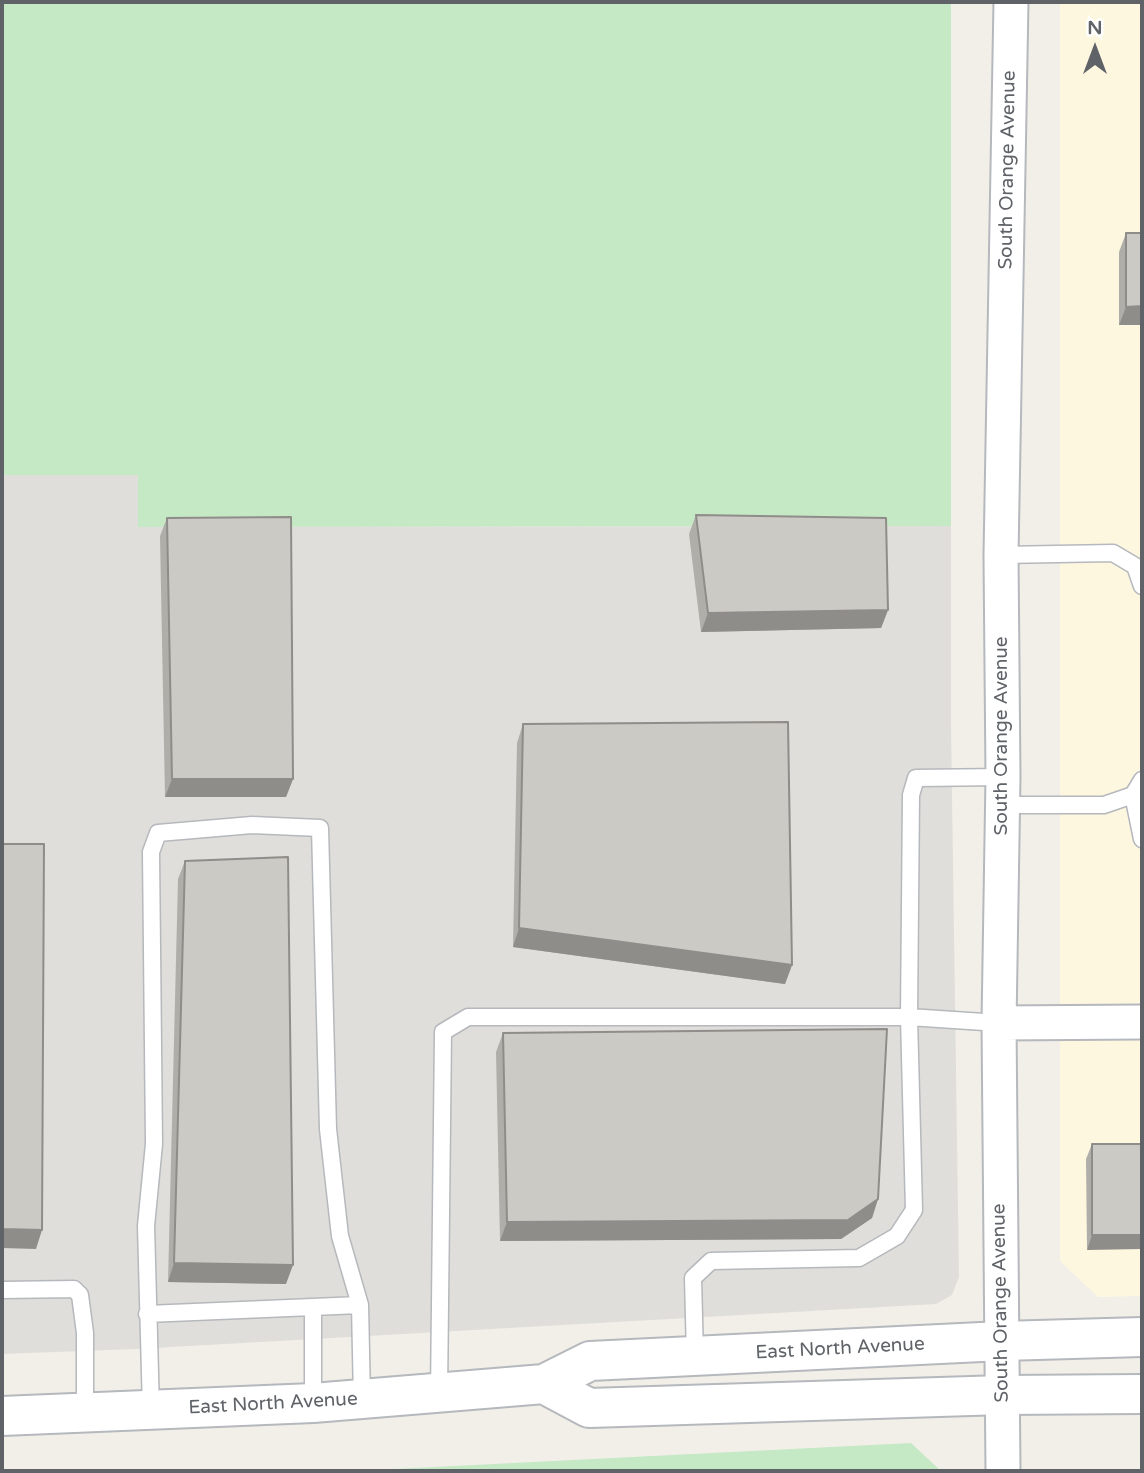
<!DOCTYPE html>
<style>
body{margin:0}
#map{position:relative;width:1144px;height:1473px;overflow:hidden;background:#f1efe8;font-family:"Varela Round",sans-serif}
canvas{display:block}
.frame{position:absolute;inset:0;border:4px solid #5f6368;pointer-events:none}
.north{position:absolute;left:1060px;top:14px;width:70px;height:70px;-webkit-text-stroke:5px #fff;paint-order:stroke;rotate:0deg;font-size:19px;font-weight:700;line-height:28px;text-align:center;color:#5f6368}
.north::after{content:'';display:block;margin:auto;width:24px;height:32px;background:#5f6368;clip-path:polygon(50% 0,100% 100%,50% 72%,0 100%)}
</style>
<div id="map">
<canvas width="1144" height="1473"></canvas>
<div class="frame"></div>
<div class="north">N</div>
</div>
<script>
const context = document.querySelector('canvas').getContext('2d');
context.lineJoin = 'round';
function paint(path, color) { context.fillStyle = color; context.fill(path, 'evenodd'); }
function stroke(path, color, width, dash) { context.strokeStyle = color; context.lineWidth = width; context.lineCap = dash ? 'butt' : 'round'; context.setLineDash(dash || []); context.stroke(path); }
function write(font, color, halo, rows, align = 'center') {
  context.font = font + ' "Varela Round",sans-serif'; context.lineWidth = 5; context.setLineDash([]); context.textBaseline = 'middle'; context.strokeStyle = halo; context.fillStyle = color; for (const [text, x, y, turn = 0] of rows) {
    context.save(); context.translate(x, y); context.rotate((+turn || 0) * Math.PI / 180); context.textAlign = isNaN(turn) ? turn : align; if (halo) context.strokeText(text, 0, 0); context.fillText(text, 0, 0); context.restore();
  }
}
const commercial = new Path2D(`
 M1060,2H1142V1296L1098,1297L1060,1261Z`);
const industrial = new Path2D(`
 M2,475H138L139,527L951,526V726L959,1277L952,1295L936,1304L136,1349L2,1354Z`);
const green = new Path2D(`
 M2,2H951V526L138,527V475H2Z
 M911,1443L941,1471H355Z`);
const service = new Path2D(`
 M1001,555L1113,553L1135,566L1142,586
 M1133,795L1142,839
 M1003,805H1104L1133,795L1142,780
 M2,1290L74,1289L80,1295L85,1333V1413
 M313,1307V1403
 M147,1314L360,1305
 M695,1356L693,1278L711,1261L859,1258L897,1236L914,1210L909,1017L911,795L916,778L1003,777
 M439,1394L443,1032L468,1017H909L999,1023
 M151,1410L146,1226L154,1144L151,852L158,833L252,825L320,828L328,1129L340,1236L360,1305L362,1400`);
const minor = new Path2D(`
 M999,1023L1142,1022
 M1003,1471L999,1023L1003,777L1001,555L1011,2`);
const tertiary = new Path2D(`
 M544,1384L589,1408L1003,1395L1142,1394
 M2,1416L313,1403L544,1384L590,1361L1002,1341L1142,1337`);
const wall = new Path2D(`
 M1126,233L1142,325H1119V252Z
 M696,515L888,610L881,628L701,632L689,534Z
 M167,518L293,779L286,797H165L160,536Z
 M523,724L792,965L785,984L513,947L517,743Z
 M185,861L286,1284L168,1282L178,879Z
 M503,1033L878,1199L872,1218L841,1239L500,1241L496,1052Z
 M1092,1144H1142L1087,1250L1086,1159Z`);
const shadedWall = new Path2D(`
 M1142,306V325H1119L1126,307Z
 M888,610L881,628L701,632L708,613Z
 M172,779H293L286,797H165Z
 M519,928L792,965L785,984L513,947Z
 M878,1199L872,1218L841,1239L500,1241L507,1222Z
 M2,1229L42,1230L36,1249L2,1248Z
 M1092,1235H1142V1249L1087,1250Z
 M174,1263L293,1265L286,1284L168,1282Z`);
const building = new Path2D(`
 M1126,233H1142V306L1126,307Z
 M696,515L886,518L888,610L708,613Z
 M291,517L293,779H172L167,518Z
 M788,722L792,965L519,928L523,724Z
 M2,844H44L42,1230L2,1229Z
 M288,857L293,1265L174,1263L185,861Z
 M887,1029L878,1199L848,1220L507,1222L503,1033Z
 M1092,1144H1142V1235H1092Z`);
const streetNames = [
 ["South Orange Avenue",1008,170,-89],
 ["South Orange Avenue",1002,736,-90],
 ["South Orange Avenue",1001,1303,-91],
 ["East North Avenue",840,1349,-3],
 ["East North Avenue",273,1404,-3]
];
paint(commercial, '#fef7e0');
paint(industrial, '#e0deda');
paint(green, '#c5e8c5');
stroke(service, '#b5b8bc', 19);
stroke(minor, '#b5b8bc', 37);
stroke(tertiary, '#b5b8bc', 42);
stroke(service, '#fff', 16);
stroke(minor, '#fff', 33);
stroke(tertiary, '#fff', 38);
paint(wall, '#afaea9');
paint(shadedWall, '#8f8d8a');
paint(building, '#cccac5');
stroke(building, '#8f8d8a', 2);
write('19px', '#5f6368', '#fff', streetNames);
</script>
